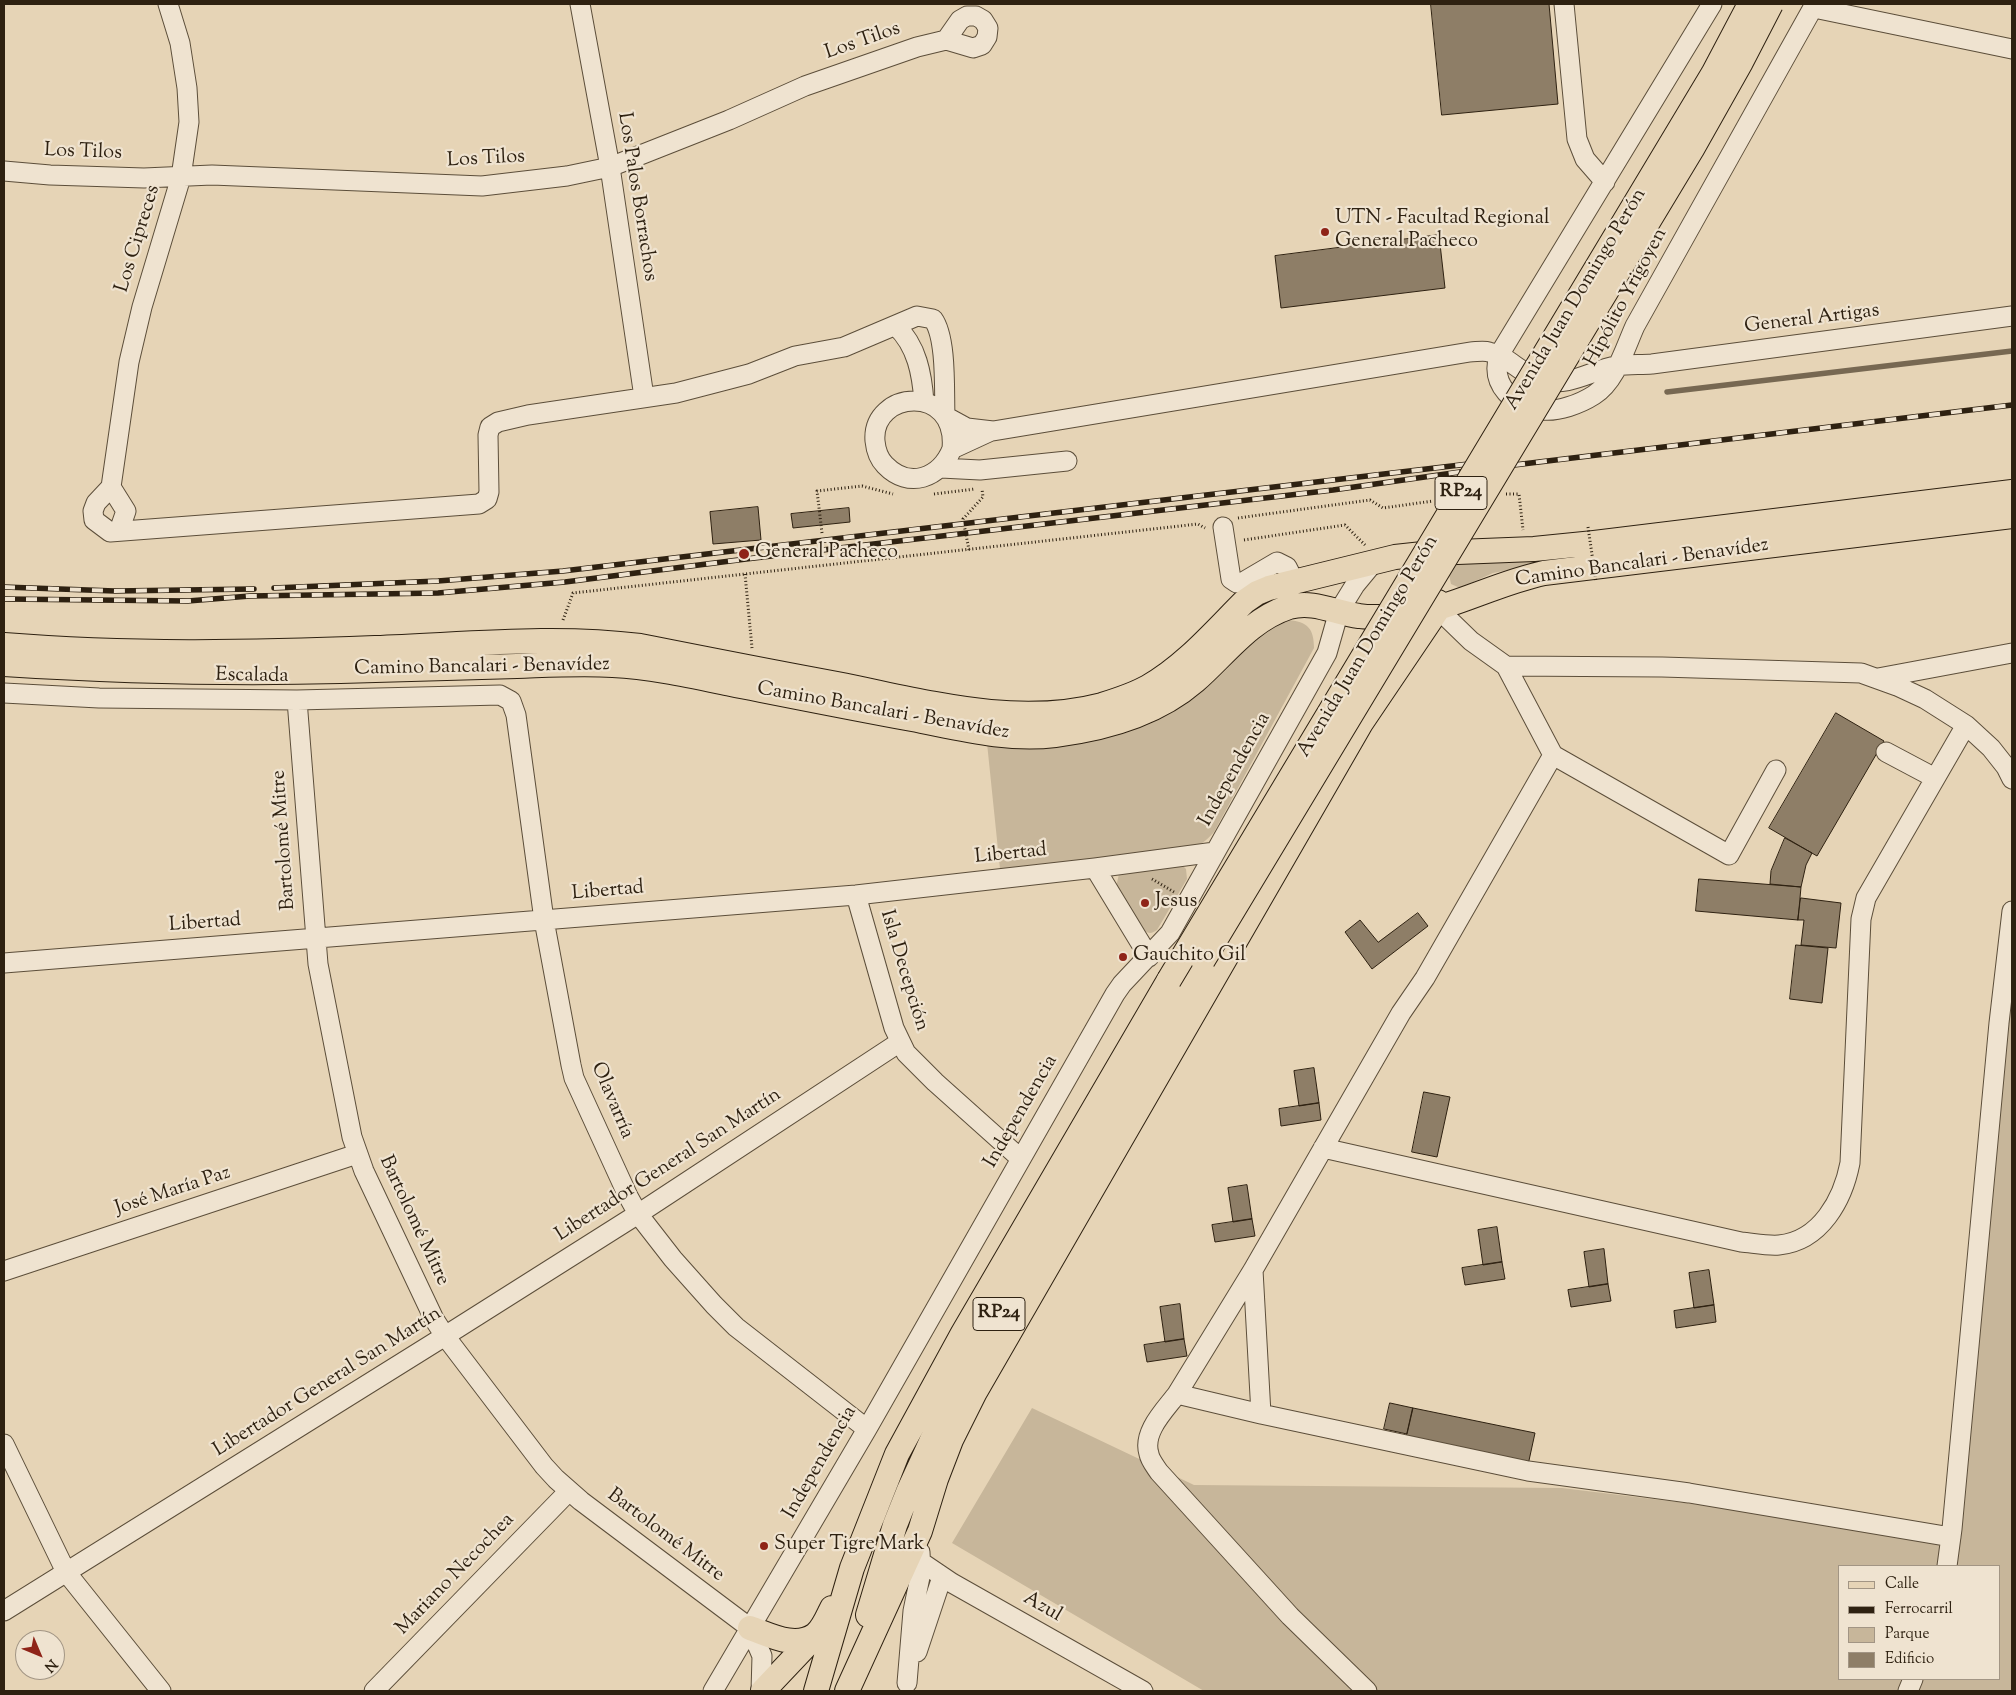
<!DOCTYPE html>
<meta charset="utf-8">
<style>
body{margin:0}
#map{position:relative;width:2016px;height:1695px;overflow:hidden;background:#e6d4b6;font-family:"Sorts Mill Goudy",serif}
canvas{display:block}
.frame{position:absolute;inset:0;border:5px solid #2e2111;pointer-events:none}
.legend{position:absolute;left:1838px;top:1565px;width:162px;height:115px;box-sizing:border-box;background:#efe3d0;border:1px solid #a29584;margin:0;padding:6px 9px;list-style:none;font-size:15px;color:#2e2111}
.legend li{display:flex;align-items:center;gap:10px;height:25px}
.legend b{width:25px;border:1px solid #a29584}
.north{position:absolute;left:15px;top:1630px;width:50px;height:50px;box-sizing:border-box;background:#efe3d0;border:1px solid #a29584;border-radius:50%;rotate:135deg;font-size:14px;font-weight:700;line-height:20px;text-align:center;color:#2e2111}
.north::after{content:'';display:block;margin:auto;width:18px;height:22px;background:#8f2418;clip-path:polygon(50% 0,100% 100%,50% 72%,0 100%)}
</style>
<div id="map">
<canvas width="2016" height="1695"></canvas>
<div class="frame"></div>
<ul class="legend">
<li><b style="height:6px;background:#e6d4b6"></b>Calle</li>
<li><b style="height:6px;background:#2e2111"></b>Ferrocarril</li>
<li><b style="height:14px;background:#c7b69a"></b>Parque</li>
<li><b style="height:14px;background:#8e7e67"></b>Edificio</li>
</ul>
<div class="north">N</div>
</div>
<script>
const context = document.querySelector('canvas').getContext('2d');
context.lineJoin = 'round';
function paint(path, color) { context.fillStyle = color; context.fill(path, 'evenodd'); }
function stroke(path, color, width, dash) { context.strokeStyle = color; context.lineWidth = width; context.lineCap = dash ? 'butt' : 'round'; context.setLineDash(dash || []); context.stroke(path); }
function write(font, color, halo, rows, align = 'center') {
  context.font = font + ' "Sorts Mill Goudy",serif'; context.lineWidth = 4.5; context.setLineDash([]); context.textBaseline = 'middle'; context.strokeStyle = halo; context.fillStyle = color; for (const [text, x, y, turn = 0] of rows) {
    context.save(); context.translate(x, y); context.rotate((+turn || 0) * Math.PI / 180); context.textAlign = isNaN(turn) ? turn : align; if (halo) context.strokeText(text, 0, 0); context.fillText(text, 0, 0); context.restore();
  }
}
const green = new Path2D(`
 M2012,500V505L1569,558L1493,573L1460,588L1451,584L1447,565Z
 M1289,620C1308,622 1314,629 1314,648L1214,832C1206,841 1200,846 1189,849L1000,869L987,743L1217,676L1249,646L1276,626Z
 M1182,865L1186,869L1187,879L1157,930C1155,931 1152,933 1150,933C1139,933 1122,896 1116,887L1119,874L1125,872Z
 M2012,911V1691H1204L952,1543L1032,1408L1194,1485L1562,1488L1891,1528L1952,1529ZM1840,1566H2000V1679H1840Z`);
const stream = new Path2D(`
 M1667,392L2012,351`);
const building = new Path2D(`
 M1431,4H1549L1558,104L1442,115Z
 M1439,235L1445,288L1281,308L1275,256Z
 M758,507L761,540L713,544L710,512Z
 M849,508L850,522L793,528L791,514Z
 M1836,713L1884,741L1817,856L1769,828Z
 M1785,838L1812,853L1806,865L1801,887L1770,884L1771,871Z
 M1699,879L1801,887L1798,920L1696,911Z
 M1801,898L1841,903L1836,948L1801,945L1804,920H1798Z
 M1418,913L1428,926L1372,969L1345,932L1360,920L1378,942Z
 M1796,945L1828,948L1822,1003L1790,999Z
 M1314,1068L1319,1103L1299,1106L1294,1071Z
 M1424,1092L1450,1097L1437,1157L1412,1152Z
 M1319,1103L1321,1120L1281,1126L1279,1109Z
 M1247,1185L1252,1219L1233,1222L1228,1188Z
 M1252,1219L1255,1236L1215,1242L1212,1225Z
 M1497,1227L1502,1262L1483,1265L1478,1230Z
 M1604,1249L1608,1284L1589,1287L1584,1252Z
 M1502,1262L1505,1279L1465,1285L1462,1268Z
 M1709,1270L1714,1305L1694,1308L1689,1273Z
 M1608,1284L1611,1301L1571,1307L1568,1290Z
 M1180,1304L1184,1339L1165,1342L1160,1307Z
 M1714,1305L1716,1322L1676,1328L1674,1311Z
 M1184,1339L1187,1356L1147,1362L1144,1345Z
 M1390,1403L1413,1408L1407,1434L1384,1429Z
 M1413,1408L1535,1433L1528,1465L1406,1439Z`);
const path = new Path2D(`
 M934,494L975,489
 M1506,494H1519L1523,530
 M1238,518L1370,500L1383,508L1433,501
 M822,533L817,491L862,486L893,494
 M1244,540L1345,525L1365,545
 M969,550L963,519L983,497L982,489
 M745,574L752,648
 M563,620L573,593L1198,524L1205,528
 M1152,879L1174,892`);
const minor = new Path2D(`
 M168,4L180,43L187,88L189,122L181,177L142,307L129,362L111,487L96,503L93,511L94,520L110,532L479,504L487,499L489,492L488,435L490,427L498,422L528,415L676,393L749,374L795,356L844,347L917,316L933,319C947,338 944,392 945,416L967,428L993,431L1470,352C1476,352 1483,350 1489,352C1509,356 1522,376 1543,380C1571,387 1591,370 1617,366C1628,364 1640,365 1652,364L2012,316
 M580,4L610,167L644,397
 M1564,4L1577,139L1585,159L1605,182
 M1712,4L1499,355C1490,385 1513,406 1542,410C1558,412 1580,404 1594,395C1616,381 1625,348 1635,326L1815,4
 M1814,8L2012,49
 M4,171L50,175L144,178L212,175L482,186L567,176L610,167L729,120L805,86L917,47L946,40L973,48L982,45L987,37L988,28L983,20L976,16H967L960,20L946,40
 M896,326C917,346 922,374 924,402
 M952,449C958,383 871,390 875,441C876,451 879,459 885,465C909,490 940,478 952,449L991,431
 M941,468L980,470L1067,461
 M111,487L126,511L119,531
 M1223,527L1231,579L1237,583L1243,582L1277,562L1287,567L1294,581
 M1438,609L1471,641L1506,666L1662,667L1861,673L1897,686L1925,699L1966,725L1991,748L2006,767L2012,779
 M1506,666L1553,755L1729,855L1776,770
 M1878,678L2012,653
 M4,693L99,698L297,700L500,695L511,701L516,715L544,920L571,1065L574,1078L628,1196L638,1214L673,1259L714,1305L736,1327L867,1429
 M297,700L318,964L352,1137L364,1171L434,1319L445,1336L544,1466L556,1479L581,1501L750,1628L762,1656L761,1691
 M1886,752L1935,778
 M1095,868L1149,957
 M856,895L894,1028L906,1053L935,1082L1021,1159
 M4,963L856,895L1095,868L1215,852
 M1323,1148L1741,1242C1753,1243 1767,1246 1779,1245C1821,1241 1843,1199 1850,1163L1861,919L1866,898L1966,725
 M1253,1270L1261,1414L1177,1394L1253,1270L1401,1013L1425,978L1553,755
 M4,1271L357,1154
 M1177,1394C1165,1410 1142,1432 1149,1454C1150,1460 1155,1466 1159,1472L1290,1616L1367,1691
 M1261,1414L1528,1471L1689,1493L1951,1537
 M4,1444L66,1572L161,1691
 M921,1562L952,1583L1143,1691
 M1947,1566L1952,1529L1999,1023L2012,911
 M4,1611L445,1336L638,1214L900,1042
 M917,1652L942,1577
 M907,1683L913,1611L921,1572L920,1552
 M374,1691L569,1491
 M713,1691L867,1429L1115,994L1122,984L1170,933L1327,653L1339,611L1355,585L1374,562
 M1908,1691L1913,1679`);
const major = new Path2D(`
 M4,645C127,655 251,653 375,648C463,645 553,635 640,646C706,659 771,672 837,684C924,701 1014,728 1102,705C1118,700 1134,695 1148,687C1185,666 1214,632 1244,602L1257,593L1269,588L1395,557L1432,553L1534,549L1594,543L2012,492
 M4,664C116,671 228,674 340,671C399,669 458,668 517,666C548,665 581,663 613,665C652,667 692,676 731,684C792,696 852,708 912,719C959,728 1007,741 1055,735C1104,729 1157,714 1195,681C1225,655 1249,620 1289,607C1314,600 1335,613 1359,616C1372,618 1386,617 1399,616C1451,610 1493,584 1544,573L2012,516
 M868,1615L895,1525L909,1490L932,1440L982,1345L1203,960
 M750,1628C770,1635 795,1649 815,1635C823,1629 828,1616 832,1608
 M763,1691L816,1635
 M816,1691L852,1568L897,1454L963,1333L1169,980
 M847,1691L920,1531L936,1479L951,1440L975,1392L1361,723L1438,609V602`);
const rail = new Path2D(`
 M4,587L115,591L254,589
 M274,588L438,581L563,571L1477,463
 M4,599L188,601L250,596L438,593L565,582L746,559L1333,490L1481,469L2012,405`);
const pathBridge = new Path2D(`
 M1588,527L1596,582`);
const majorBridge = new Path2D(`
 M1203,960L1692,149L1741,62L1771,4
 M1169,980L1713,74L1750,4`);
const markers = [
 [1325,232,5,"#8f2418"],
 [744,554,6,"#8f2418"],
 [1145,903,5,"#8f2418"],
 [1123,957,5,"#8f2418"],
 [764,1546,5,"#8f2418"]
];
const shields = [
 [1461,493,52],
 [999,1314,52]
];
const shieldNames = [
 ["RP24",1461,493],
 ["RP24",999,1314]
];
const streetNames = [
 ["Los Tilos",863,42,-19],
 ["Los Tilos",83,153,2],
 ["Los Tilos",486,160,-3],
 ["Los Palos Borrachos",636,197,81],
 ["Los Cipreces",139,239,-73],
 ["Hipólito Yrigoyen",1627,298,-62],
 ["Avenida Juan Domingo Perón",1577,300,-59],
 ["General Artigas",1812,320,-7],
 ["Camino Bancalari - Benavídez",1642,564,-8],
 ["Avenida Juan Domingo Perón",1369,647,-59],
 ["Camino Bancalari - Benavídez",482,668,-1],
 ["Escalada",252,677,1],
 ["Camino Bancalari - Benavídez",883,712,10],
 ["Independencia",1236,770,-61],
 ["Bartolomé Mitre",285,840,-94],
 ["Libertad",1011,855,-6],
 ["Libertad",608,892,-5],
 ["Libertad",205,924,-4],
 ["Isla Decepción",903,971,73],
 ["Olavarría",611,1101,67],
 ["Independencia",1022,1112,-60],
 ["Libertador General San Martín",669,1166,-33],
 ["José María Paz",173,1192,-18],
 ["Bartolomé Mitre",413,1221,65],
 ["Libertador General San Martín",328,1383,-32],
 ["Independencia",821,1463,-60],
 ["Bartolomé Mitre",665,1536,37],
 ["Mariano Necochea",456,1575,-46],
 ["Azul",1042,1608,30]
];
const poiNames = [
 ["UTN - Facultad Regional",1335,220],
 ["General Pacheco",1335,243],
 ["General Pacheco",755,554],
 ["Jesus",1155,903],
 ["Gauchito Gil",1133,957],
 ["Super Tigre Mark",774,1546]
];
paint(green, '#c7b69a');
stroke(stream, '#776852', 5.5);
paint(building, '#8e7e67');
stroke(building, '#2e2111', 1);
stroke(minor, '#5c4e3a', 21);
stroke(major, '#2e2111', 26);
stroke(path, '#2e2111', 3, [1, 2.5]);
stroke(minor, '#efe3d0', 19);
stroke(major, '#e6d4b6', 24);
stroke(rail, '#2e2111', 5.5);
stroke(rail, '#efe3d0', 4, [11]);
stroke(majorBridge, '#2e2111', 26, []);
stroke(pathBridge, '#2e2111', 3, [1, 2.5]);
stroke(majorBridge, '#e6d4b6', 24);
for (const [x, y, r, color] of markers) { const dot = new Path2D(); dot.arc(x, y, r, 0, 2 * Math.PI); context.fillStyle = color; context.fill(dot); stroke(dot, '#efe3d0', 2); }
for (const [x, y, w] of shields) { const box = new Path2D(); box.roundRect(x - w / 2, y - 16.5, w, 33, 4); context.fillStyle = '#efe3d0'; context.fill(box); stroke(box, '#2e2111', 1); }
write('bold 19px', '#2e2111', null, shieldNames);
write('20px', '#2e2111', '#efe3d0', streetNames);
write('20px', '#2e2111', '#efe3d0', poiNames, 'left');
</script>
